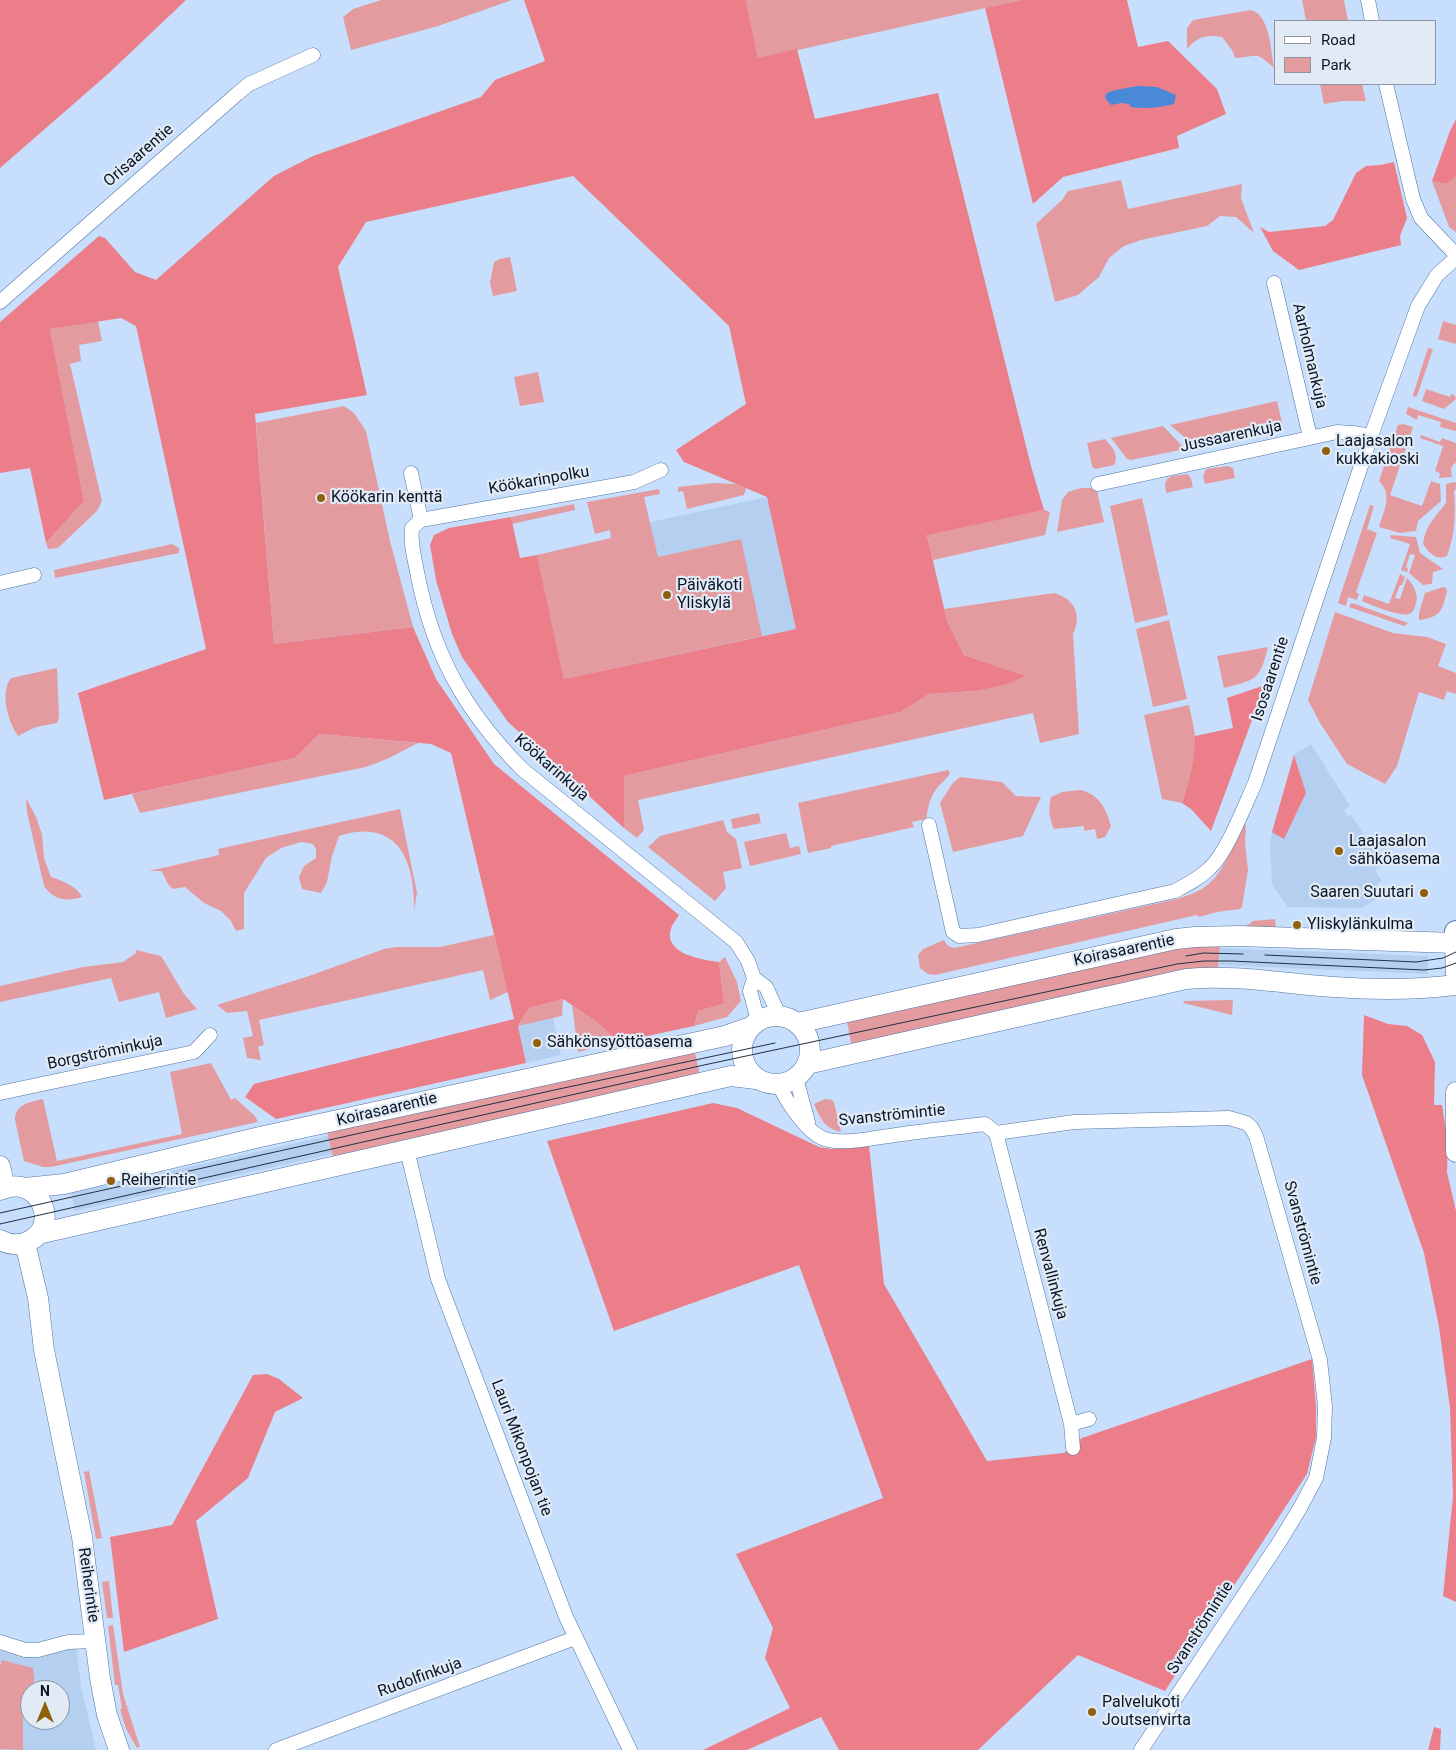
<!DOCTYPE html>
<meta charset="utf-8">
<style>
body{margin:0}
#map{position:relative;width:1456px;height:1750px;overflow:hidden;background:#c7dffd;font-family:Roboto,sans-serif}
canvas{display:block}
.legend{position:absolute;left:1274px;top:20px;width:162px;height:65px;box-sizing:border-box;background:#e2eaf5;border:1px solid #8b95a3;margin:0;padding:6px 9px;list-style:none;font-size:15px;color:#081628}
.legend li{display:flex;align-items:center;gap:10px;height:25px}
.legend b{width:25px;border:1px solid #8b95a3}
.north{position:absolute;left:20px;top:1680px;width:50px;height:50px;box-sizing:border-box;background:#e2eaf5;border:1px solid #8b95a3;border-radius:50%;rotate:0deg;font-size:14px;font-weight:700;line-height:20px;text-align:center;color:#081628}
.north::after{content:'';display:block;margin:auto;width:18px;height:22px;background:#90610c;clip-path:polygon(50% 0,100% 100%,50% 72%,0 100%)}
</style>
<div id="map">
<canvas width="1456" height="1750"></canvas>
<ul class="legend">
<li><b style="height:6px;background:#fff"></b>Road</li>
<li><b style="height:14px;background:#e49ba0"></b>Park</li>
</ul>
<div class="north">N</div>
</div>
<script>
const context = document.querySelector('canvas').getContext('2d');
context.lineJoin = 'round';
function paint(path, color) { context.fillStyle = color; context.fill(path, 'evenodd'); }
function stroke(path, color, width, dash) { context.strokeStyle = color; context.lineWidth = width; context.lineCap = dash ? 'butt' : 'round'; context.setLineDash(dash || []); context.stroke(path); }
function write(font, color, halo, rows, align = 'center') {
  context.font = font + ' Roboto,sans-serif'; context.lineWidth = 4.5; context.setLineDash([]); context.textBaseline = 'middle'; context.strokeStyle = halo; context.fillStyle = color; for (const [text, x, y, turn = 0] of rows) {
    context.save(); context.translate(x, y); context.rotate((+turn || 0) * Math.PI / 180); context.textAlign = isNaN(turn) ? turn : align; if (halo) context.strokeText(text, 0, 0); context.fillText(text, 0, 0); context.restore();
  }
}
const built = new Path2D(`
 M767,497L796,629L564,679L537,555L651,529L650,522Z
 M1311,744L1350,806L1344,810L1348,816L1351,815L1377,855L1374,858L1380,867L1375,870L1382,881L1377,884L1384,894L1362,908L1288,907L1272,885L1270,842L1272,832L1294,755Z
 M1220,948L1428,956V974L1219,965Z
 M553,1018L561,1055L526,1063L518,1026Z
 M328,1136L332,1154L75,1211L71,1193Z
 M76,1645L81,1686L96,1750H0V1647ZM30,1690H60V1720H30Z`);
const green = new Path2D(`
 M381,0H512L438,26L351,50L343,17L353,9Z
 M746,0H1021L758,59Z
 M1302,0H1344L1348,21H1306Z
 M1251,10C1270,15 1271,51 1274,68C1254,50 1259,57 1235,58L1232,50L1222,37C1206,34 1197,37 1187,49V28L1193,20Z
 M1320,84H1362L1366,101H1342L1324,104Z
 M1456,177V232L1449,227L1432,181L1446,184Z
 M1121,180L1128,209L1242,184L1241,198L1254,233L1236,217L1220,216L1207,226L1141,240L1124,246L1109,258L1099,277L1078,295L1055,302L1036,224L1063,199L1068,191Z
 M510,257L517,291L493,296L490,283L494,262L500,259Z
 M98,321L102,341L79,345L81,361L70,364L102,501L97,511L58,548L48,549L46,543L84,501L50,329Z
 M1443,321L1456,325V344L1438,339Z
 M1428,348L1433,349L1417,396L1414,397L1413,395Z
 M538,372L544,402L520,406L514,377Z
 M1426,389L1450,397L1451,394L1455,396L1456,399L1444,409L1422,401Z
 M1277,401L1283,427L1204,446H1195L1170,425Z
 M344,406L354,413L366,431L390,541L413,627L274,644L256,423Z
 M1408,407L1456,423V431L1440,427L1441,422L1418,415L1417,420L1406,414Z
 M1403,424L1413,427L1390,495L1422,506L1431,481L1440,484L1441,501L1418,521L1416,531L1400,533L1379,527C1384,510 1393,495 1379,481L1398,425Z
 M1163,426L1185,449L1131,460L1127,459L1111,438Z
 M1421,435L1440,442L1442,438L1456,443V462L1451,468L1452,477L1439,478L1440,473L1435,471L1443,446L1420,438Z
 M1105,439C1112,447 1120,455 1114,465L1095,469L1092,466L1087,443Z
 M1228,466L1233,468L1235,478L1205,484L1203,476L1206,469Z
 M1188,474L1191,479L1193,487L1166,493L1165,484L1167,479L1172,476Z
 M1454,482L1456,483V489L1454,491C1456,513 1455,535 1447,556C1436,561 1429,553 1423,544C1425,526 1436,516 1446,503V484Z
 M713,483L736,484L746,488L744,495L687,509L683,491L678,492V487Z
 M1081,488H1091L1097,491L1104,522L1057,532L1062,500L1068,492Z
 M659,489L660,494L644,497L658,557L741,539L762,636L564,679L537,555L611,538L610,530L595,534L587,502Z
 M1142,498L1168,615L1135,623L1110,506Z
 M574,504L575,510L512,524L511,517Z
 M1370,505L1374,506L1367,529L1377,533L1356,592L1359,594L1357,600L1348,597L1346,606L1338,603Z
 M1044,510L1050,512L1045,535L933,560L927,534Z
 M1391,535L1416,537L1420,553L1443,569L1433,572L1432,584L1423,585L1409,573L1415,555L1410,554L1406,567L1408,568L1407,572L1401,570L1410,544L1390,538Z
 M172,544L179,548V553L55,578L54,570Z
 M1400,574L1405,577L1402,585H1400L1395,598L1400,599L1407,578C1413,585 1419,594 1416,603C1415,607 1414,611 1411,613C1404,619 1371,605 1362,601L1364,595L1389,604Z
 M1443,587L1446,588L1447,591C1442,611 1441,617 1419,620V613L1425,593Z
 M1054,593C1075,599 1082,615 1073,634L1079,734L1040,743L1033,713L638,800L644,830L637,838L624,828V776L901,712L929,694L976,691L1024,676L964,655L947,621L944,609Z
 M1351,603L1355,604L1408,623L1404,626L1349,607Z
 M1335,612L1393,633L1427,637L1446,644L1438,666L1456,673V694L1447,691L1444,700L1419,692L1397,766L1385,784L1347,764L1320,723L1308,700Z
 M1169,620L1187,699L1153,707L1136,629Z
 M1268,647C1260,680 1256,680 1224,688L1217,656Z
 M57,668L59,717L57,723L36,727L18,736C7,720 0,692 11,678Z
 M1189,705C1191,716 1194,726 1195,737C1198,760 1189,782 1182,803L1162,799L1144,715Z
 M319,734L418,743L387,759L366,767L140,813L132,794L295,758Z
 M948,770L950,773C947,779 941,783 937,788C930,797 928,808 926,819L912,822L914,827L831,846V848L808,853L798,803Z
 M960,777L1002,782L1016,796L1041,797L1023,836L953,852L940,803L952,784Z
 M1080,790C1099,794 1106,808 1111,826L1105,837L1097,839L1095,829L1084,831V826L1054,829C1049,818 1048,809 1051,797L1062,792Z
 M26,798L36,817L42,834L44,858L51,877C61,880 78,887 82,897C67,902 53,900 44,886L27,812Z
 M400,809L417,893L414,910C415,860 397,817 339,836L332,856L327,882L321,893L302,889L299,877L304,866L316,858V849L313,844L301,842L281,848L266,858L244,893V929L236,931L231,921L221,911L204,903L185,887L173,889C166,884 166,877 161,871H149L219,855L218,849Z
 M759,813L761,823L733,829L731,819Z
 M723,820L727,832L736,839L742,868L723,872L726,888L715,901L648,847L660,836Z
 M1241,824L1246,825L1245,843L1248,870L1242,907L1240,909L1217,912L1199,917L1197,915L935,975L928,974L920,968L918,955L923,949L944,940L948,946L954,948L1177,899C1185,896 1193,894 1200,890C1223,878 1232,846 1241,824Z
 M786,833L790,848L799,846L801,854L750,866L744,842Z
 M1275,919L1276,928L1247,932L1246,925L1250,924L1252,921Z
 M494,935L508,992L490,1000L483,970L259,1020L264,1045L258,1047L261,1060L247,1058L243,1038L253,1036L247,1011L227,1013L217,1005L309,976L384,949L396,947H440Z
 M1220,942L1218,972L852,1048L846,1016L1098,960Z
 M136,950L161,956L184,994L197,1009L166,1018L159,992L119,1002L111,978L0,1002V986L83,967L123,962L136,953Z
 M725,957L737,982L741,1001L727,1017L694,1026L698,1011L724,1004L719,962Z
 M563,999L562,1016L518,1026L529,1008Z
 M1233,1000L1232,1015L1183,1003L1184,1001Z
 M572,1005L594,1020L619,1042L578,1052Z
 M694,1048L701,1080L333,1157L327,1132Z
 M211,1063L231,1100L235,1098L255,1116L258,1122L51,1167H43L24,1161L15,1120C15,1104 30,1102 43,1099L57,1161L182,1134L170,1072Z
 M825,1099L832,1100L834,1102L841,1132C825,1129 820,1118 814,1104Z
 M89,1471L102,1538L96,1539L84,1472Z
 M109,1581L113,1618H107L102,1582Z
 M113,1625L123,1694L140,1747L137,1748L126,1729L120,1709H122L118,1685H115L108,1626Z
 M2,1660L33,1668L35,1688V1690H30V1700L23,1714V1750L0,1749V1666Z`);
const forest = new Path2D(`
 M0,0H186L108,74L0,168Z
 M524,0H746L758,58L797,49L815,119L938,93L1031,466L1044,510L927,535L947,621L964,655L1025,676L1007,684L976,691L929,694L901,712L624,776V828L508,722L462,657L452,634L436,580L430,545L434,535L449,528L511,517L520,558L537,555L564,679L796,629L767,497L684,462L676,450L746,404L729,326L573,176L366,222L338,267L367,395L255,414L274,644L413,627L436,679L494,764L679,915C677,919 672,924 671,929C663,954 703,960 719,962L724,1004L698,1011L694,1026L619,1042L594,1020L563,999L529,1008L518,1026L526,1063L276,1119L245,1097L254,1084L514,1019L451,753L431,744L319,734L295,758L104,800L78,693L206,649L136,326L121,318L50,329L84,501L46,543L30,468L0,473V322L99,236L105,238L135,272L156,280L274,176L313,156L481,97L495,80L545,61Z
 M1021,0H1127L1138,47L1168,41L1217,89L1226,114L1177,136L1179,148L1063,177L1033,204L985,8Z
 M1456,119V177L1446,184L1432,181L1450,131Z
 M1394,162L1407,218L1400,236L1401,245L1299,270L1273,251L1260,227L1269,232L1325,226L1333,220L1356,173L1366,166L1380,165Z
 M1265,685L1211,831L1191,809L1182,803C1189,781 1196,760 1195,736L1233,728L1227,698Z
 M1294,755L1306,793L1284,839L1272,832Z
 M1364,1015L1388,1024L1407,1026L1422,1035L1435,1062L1434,1105H1442L1448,1144L1447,1172L1456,1211V1602L1443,1596L1453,1496L1450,1408L1439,1327L1424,1253L1362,1075Z
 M713,1103L737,1108L819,1147L831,1149L869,1146L884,1284L987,1461L1064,1453L1082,1438L1312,1359L1316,1406V1437L1307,1474L1165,1691L1078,1655L978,1750H839L821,1717L747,1750H703L790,1708L765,1658L773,1628L736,1554L883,1498L799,1265L614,1331L547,1141Z
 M267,1374L279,1379L303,1398L275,1412L248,1478L196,1521L218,1619L124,1652L110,1537L172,1525L253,1375Z
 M1434,1727L1441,1729L1440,1750H1428Z`);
const water = new Path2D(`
 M1139,86L1157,87L1176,95L1174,104C1159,108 1146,109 1131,107L1129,104L1121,103L1111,105L1105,98L1106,94C1110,90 1132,87 1139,86Z`);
const street = new Path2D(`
 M1368,0L1372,21
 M1386,84L1413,199L1421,218L1456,255
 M1274,283L1310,437
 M0,302L237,94L249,84L313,55
 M411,473L421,520L412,528C410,544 415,560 418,577C434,656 465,711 522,769L736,942L748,961L754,978L750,991L758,1020
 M1098,484L1337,432L1353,433L1371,436
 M421,520L634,482L661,470
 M0,583L34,575
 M929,825L953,932L959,936L978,935L1175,891C1188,884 1200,878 1210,868C1227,852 1245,805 1255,783L1371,436L1418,306L1437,275L1456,258
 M754,978L766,987L779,1015
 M796,1078L808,1122
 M779,1084C785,1100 808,1134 825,1139C844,1145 870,1138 889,1136C921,1131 953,1128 985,1124L996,1133
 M0,1093L194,1052L210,1035
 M996,1133L1074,1122L1229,1118L1246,1123L1251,1127L1256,1136L1320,1360L1325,1406L1324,1438L1316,1478L1300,1508L1280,1541L1141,1750
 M996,1133L1071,1424L1073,1448
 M407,1150L438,1279L566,1617L630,1750
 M1071,1424L1089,1419
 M0,1642L25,1650H38L68,1642L96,1641
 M276,1750L575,1638`);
const secondary = new Path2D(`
 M1455,943L1456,974
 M742 1050a34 34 0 1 1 68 0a34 34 0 1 1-68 0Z
 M798,1023L1176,939L1195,937L1238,936L1456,943
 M807,1064L1186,979C1236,974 1285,984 1334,987C1375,990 1416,990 1456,985
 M1456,1092V1152
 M0,1166L5,1188
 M25,1188L64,1184L260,1137L725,1036L748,1028
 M0,1190C39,1172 63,1227 27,1242C17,1246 9,1245 0,1240
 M38,1234L722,1078L731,1076L756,1079
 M25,1243L38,1298L44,1350L82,1537L100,1678L107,1715L119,1750`);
const primary = new Path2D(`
 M1455,943L1456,932`);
const tram = new Path2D(`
 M1265,955L1416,962L1443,958L1456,952
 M1186,956L1203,953L1243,954
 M0,1213L559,1089L775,1043
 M0,1224L704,1065L1177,964L1204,961H1231L1424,970L1442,968L1456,963`);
const markers = [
 [1326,451,5,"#90610c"],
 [321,498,5,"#90610c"],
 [667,595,5,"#90610c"],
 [1339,851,5,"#90610c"],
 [1424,893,5,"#90610c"],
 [1297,925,5,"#90610c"],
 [537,1043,5,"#90610c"],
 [111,1181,5,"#90610c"],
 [1092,1712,5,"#90610c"]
];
const streetNames = [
 ["Orisaarentie",139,156,-41],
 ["Aarholmankuja",1309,356,77],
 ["Jussaarenkuja",1231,437,-12],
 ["Köökarinpolku",539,481,-10],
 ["Isosaarentie",1271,679,-72],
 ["Köökarinkuja",551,768,41],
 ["Koirasaarentie",1124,951,-12],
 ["Borgströminkuja",105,1053,-12],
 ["Koirasaarentie",387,1110,-13],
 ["Svanströmintie",892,1116,-6],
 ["Svanströmintie",1302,1233,75],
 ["Renvallinkuja",1050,1274,75],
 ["Lauri Mikonpojan tie",521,1448,69],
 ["Reiherintie",88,1585,82],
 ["Svanströmintie",1201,1628,-57],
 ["Rudolfinkuja",420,1678,-20]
];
const poiNames = [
 ["Laajasalon",1336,442],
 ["kukkakioski",1336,460],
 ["Köökarin kenttä",331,498],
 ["Päiväkoti",677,586],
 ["Yliskylä",677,604],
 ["Laajasalon",1349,842],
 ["sähköasema",1349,860],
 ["Saaren Suutari",1414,893,"right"],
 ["Yliskylänkulma",1307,925],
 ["Sähkönsyöttöasema",547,1043],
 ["Reiherintie",121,1181],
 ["Palvelukoti",1102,1703],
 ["Joutsenvirta",1102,1721]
];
paint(built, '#b5cff1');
paint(green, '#e49ba0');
paint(forest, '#ec7e89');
paint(water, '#4989d7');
stroke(street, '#5074a1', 15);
stroke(secondary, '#5074a1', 21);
stroke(primary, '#5074a1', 24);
stroke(street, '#fff', 14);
stroke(secondary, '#fff', 20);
stroke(primary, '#fff', 22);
stroke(tram, '#203043', 1);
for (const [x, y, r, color] of markers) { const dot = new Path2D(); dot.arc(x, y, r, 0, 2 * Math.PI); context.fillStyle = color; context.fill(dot); stroke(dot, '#e2eaf5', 2); }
write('16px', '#081628', '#e2eaf5', streetNames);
write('16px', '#081628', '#e2eaf5', poiNames, 'left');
</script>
